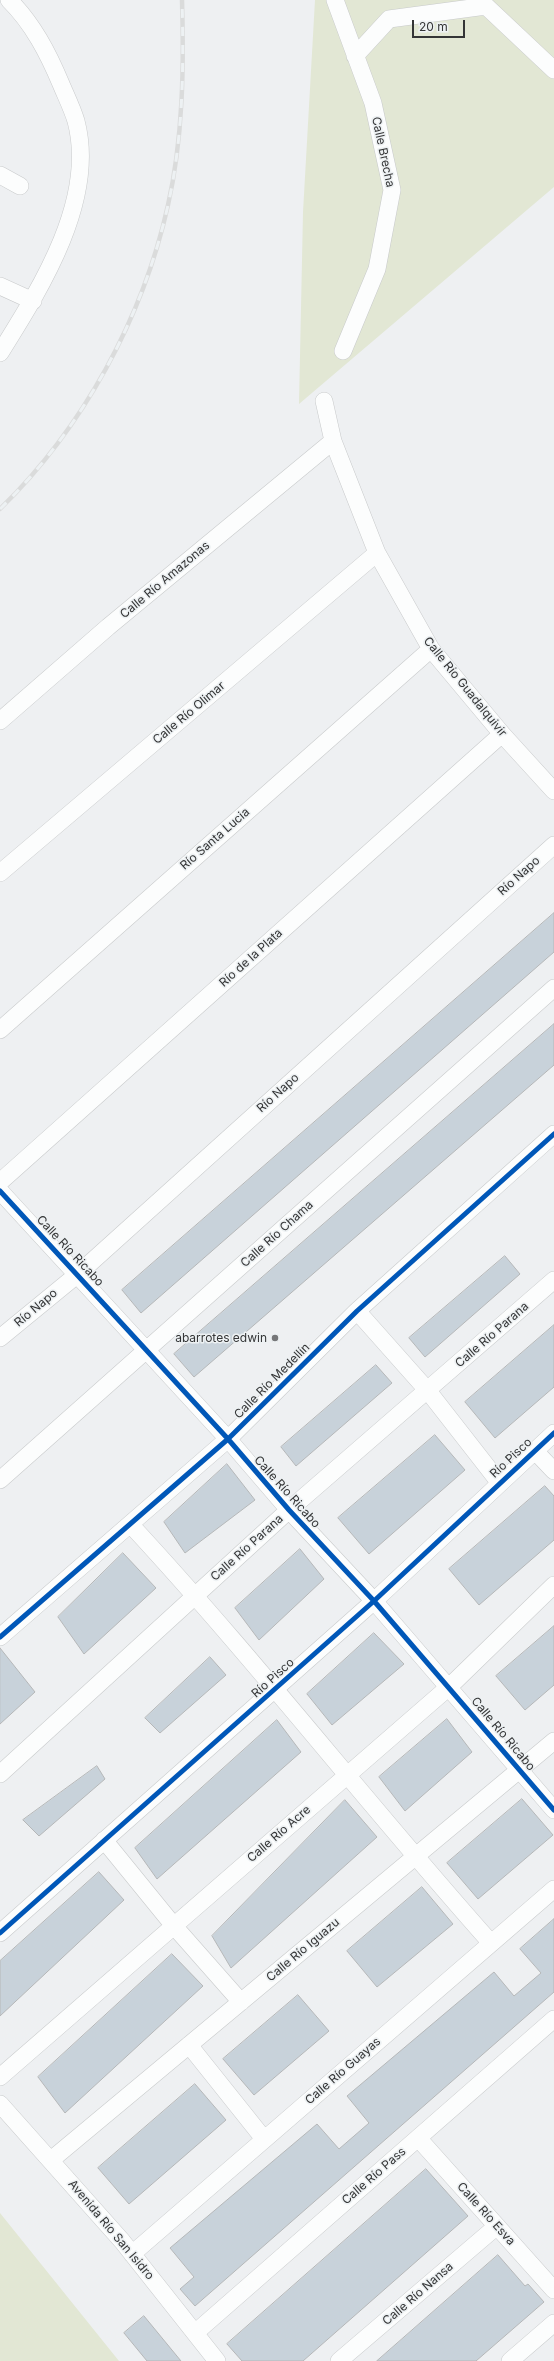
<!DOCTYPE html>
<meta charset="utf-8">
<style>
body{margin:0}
#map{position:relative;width:554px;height:2361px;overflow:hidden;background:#eef0f2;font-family:Inter,sans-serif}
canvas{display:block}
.scale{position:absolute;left:412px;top:20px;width:53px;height:18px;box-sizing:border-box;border:2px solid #343536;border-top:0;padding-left:5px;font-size:12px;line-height:14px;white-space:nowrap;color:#343536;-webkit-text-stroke:3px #edf1f3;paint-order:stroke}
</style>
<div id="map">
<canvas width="554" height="2361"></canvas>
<div class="scale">20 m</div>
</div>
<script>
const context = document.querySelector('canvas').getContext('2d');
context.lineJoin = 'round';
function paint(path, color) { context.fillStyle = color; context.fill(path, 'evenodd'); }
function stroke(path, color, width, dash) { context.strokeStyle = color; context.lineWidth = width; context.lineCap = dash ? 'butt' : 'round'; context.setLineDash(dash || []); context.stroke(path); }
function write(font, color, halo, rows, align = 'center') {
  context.font = font + ' Inter,sans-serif'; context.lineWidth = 3; context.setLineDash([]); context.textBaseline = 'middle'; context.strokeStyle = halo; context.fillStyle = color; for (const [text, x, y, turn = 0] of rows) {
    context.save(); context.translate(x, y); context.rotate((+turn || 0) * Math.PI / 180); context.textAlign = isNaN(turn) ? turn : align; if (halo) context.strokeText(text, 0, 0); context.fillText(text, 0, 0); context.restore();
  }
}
const green = new Path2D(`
 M315,0H554V187L299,404L303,212Z
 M0,2213L119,2361H0Z`);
const building = new Path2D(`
 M554,913V952L141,1313L122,1290Z
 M554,1024V1065L194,1377L174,1354Z
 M505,1256L520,1274L425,1357L409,1338Z
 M554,1325V1387L495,1438L465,1402Z
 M376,1365L392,1383L296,1466L281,1447Z
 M435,1435L465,1470L369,1554L338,1518Z
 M227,1464L255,1500L185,1553L164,1522Z
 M545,1486L554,1496V1540L479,1605L449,1569Z
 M300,1549L324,1579L259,1640L235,1608Z
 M123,1553L156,1588L84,1654L58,1617Z
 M554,1626V1685L525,1710L496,1676Z
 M374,1633L404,1664L332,1725L307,1694Z
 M0,1648L35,1692L0,1724Z
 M210,1657L226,1675L160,1733L145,1718Z
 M447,1719L472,1752L405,1811L379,1777Z
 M277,1720L301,1752L157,1879L135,1848Z
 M97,1766L105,1779L39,1836L23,1820Z
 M522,1799L553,1835L478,1899L447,1863Z
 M345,1800L377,1837L231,1968L212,1936Z
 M99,1872L124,1900L0,2016V1961Z
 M422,1887L453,1924L377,1987L347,1951Z
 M554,1919V1992L195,2306L180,2289L194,2277L170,2248L317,2124L339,2149L369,2123L347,2096L494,1972L514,1996L541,1973L520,1949Z
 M172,1954L203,1986L65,2113L38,2077Z
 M298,1995L329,2031L254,2095L223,2059Z
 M195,2084L226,2120L129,2204L98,2168Z
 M426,2169L468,2216L303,2361H242L227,2344Z
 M498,2255L525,2286L528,2284L544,2302L476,2361H377Z
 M144,2316L181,2361H147L124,2333Z`);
const street = new Path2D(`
 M335,0L373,103L392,190L377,269L343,351
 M355,56L389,19L486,6L554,70
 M0,175L20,186
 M0,286L33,301
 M0,353C40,289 97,200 76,121C72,108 66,96 61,84C48,53 33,24 9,0
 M324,401L333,441L377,553L431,649L502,734L554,791
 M0,721L108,627L333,441
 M0,873L377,553
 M0,1030L431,649
 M0,1182L502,734
 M0,1191L228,1439L289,1510L374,1601L554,1810
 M357,1311L428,1391L499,1482
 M0,1338L78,1274L554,845
 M534,1450L554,1471
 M0,1480L554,988
 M130,1524C256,1660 368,1805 491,1943
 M0,1637L228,1439L357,1311L554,1134
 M0,1774L289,1510L554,1280
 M104,1840L174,1926L241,2002
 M0,1933L374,1601L554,1433
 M189,2045L264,2139
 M0,2077L450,1686L554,1585
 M0,2104L122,2241L217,2361
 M418,2138L554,2290
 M51,2160L554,1741
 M132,2254L554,1889
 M195,2333L554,2019
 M339,2361L497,2226
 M510,2361L554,2323`);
const rail = new Path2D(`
 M0,509C83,428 143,318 168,205C183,139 184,67 182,0`);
const cycleway = new Path2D(`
 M0,1191L228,1439L289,1510L374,1601L554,1810
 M0,1637L228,1439L357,1311L554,1134
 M0,1933L374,1601L554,1433`);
const markers = [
 [275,1338,4,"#757678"]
];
const streetNames = [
 ["Calle Brecha",383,152,78],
 ["Calle Río Amazonas",165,580,-40],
 ["Calle Río Guadalquivir",465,687,51],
 ["Calle Río Olimar",189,713,-40],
 ["Río Santa Lucia",215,839,-41],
 ["Río Napo",519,876,-42],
 ["Río de la Plata",251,958,-42],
 ["Río Napo",278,1093,-42],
 ["Calle Río Chama",277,1234,-42],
 ["Calle Río Ricabo",70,1251,47],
 ["Río Napo",36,1308,-40],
 ["Calle Río Parana",492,1335,-41],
 ["Calle Río Medellín",272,1381,-45],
 ["Río Pisco",511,1458,-43],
 ["Calle Río Ricabo",287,1492,48],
 ["Calle Río Parana",247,1548,-42],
 ["Río Pisco",273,1678,-42],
 ["Calle Río Ricabo",503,1734,50],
 ["Calle Río Acre",279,1834,-41],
 ["Calle Río Iguazu",303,1950,-40],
 ["Calle Río Guayas",343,2071,-41],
 ["Calle Río Pass",374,2176,-41],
 ["Calle Río Esva",486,2214,48],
 ["Avenida Río San Isidro",111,2230,50],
 ["Calle Río Nansa",418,2294,-41]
];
const poiNames = [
 ["abarrotes edwin",267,1338]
];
paint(green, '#e2e7d4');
paint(building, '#c8d2da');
stroke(building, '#b5b7b8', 1);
stroke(street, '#c8cacb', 18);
stroke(street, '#fcfdfd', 17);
stroke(rail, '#dadbdb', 4.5);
stroke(rail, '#edf1f3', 3, [9]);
stroke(cycleway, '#0057b8', 5);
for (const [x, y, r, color] of markers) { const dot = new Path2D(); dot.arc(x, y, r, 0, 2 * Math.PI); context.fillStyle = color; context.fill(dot); stroke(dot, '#edf1f3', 1.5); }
write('12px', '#343536', '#edf1f3', streetNames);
write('12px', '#343536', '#edf1f3', poiNames, 'right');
</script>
